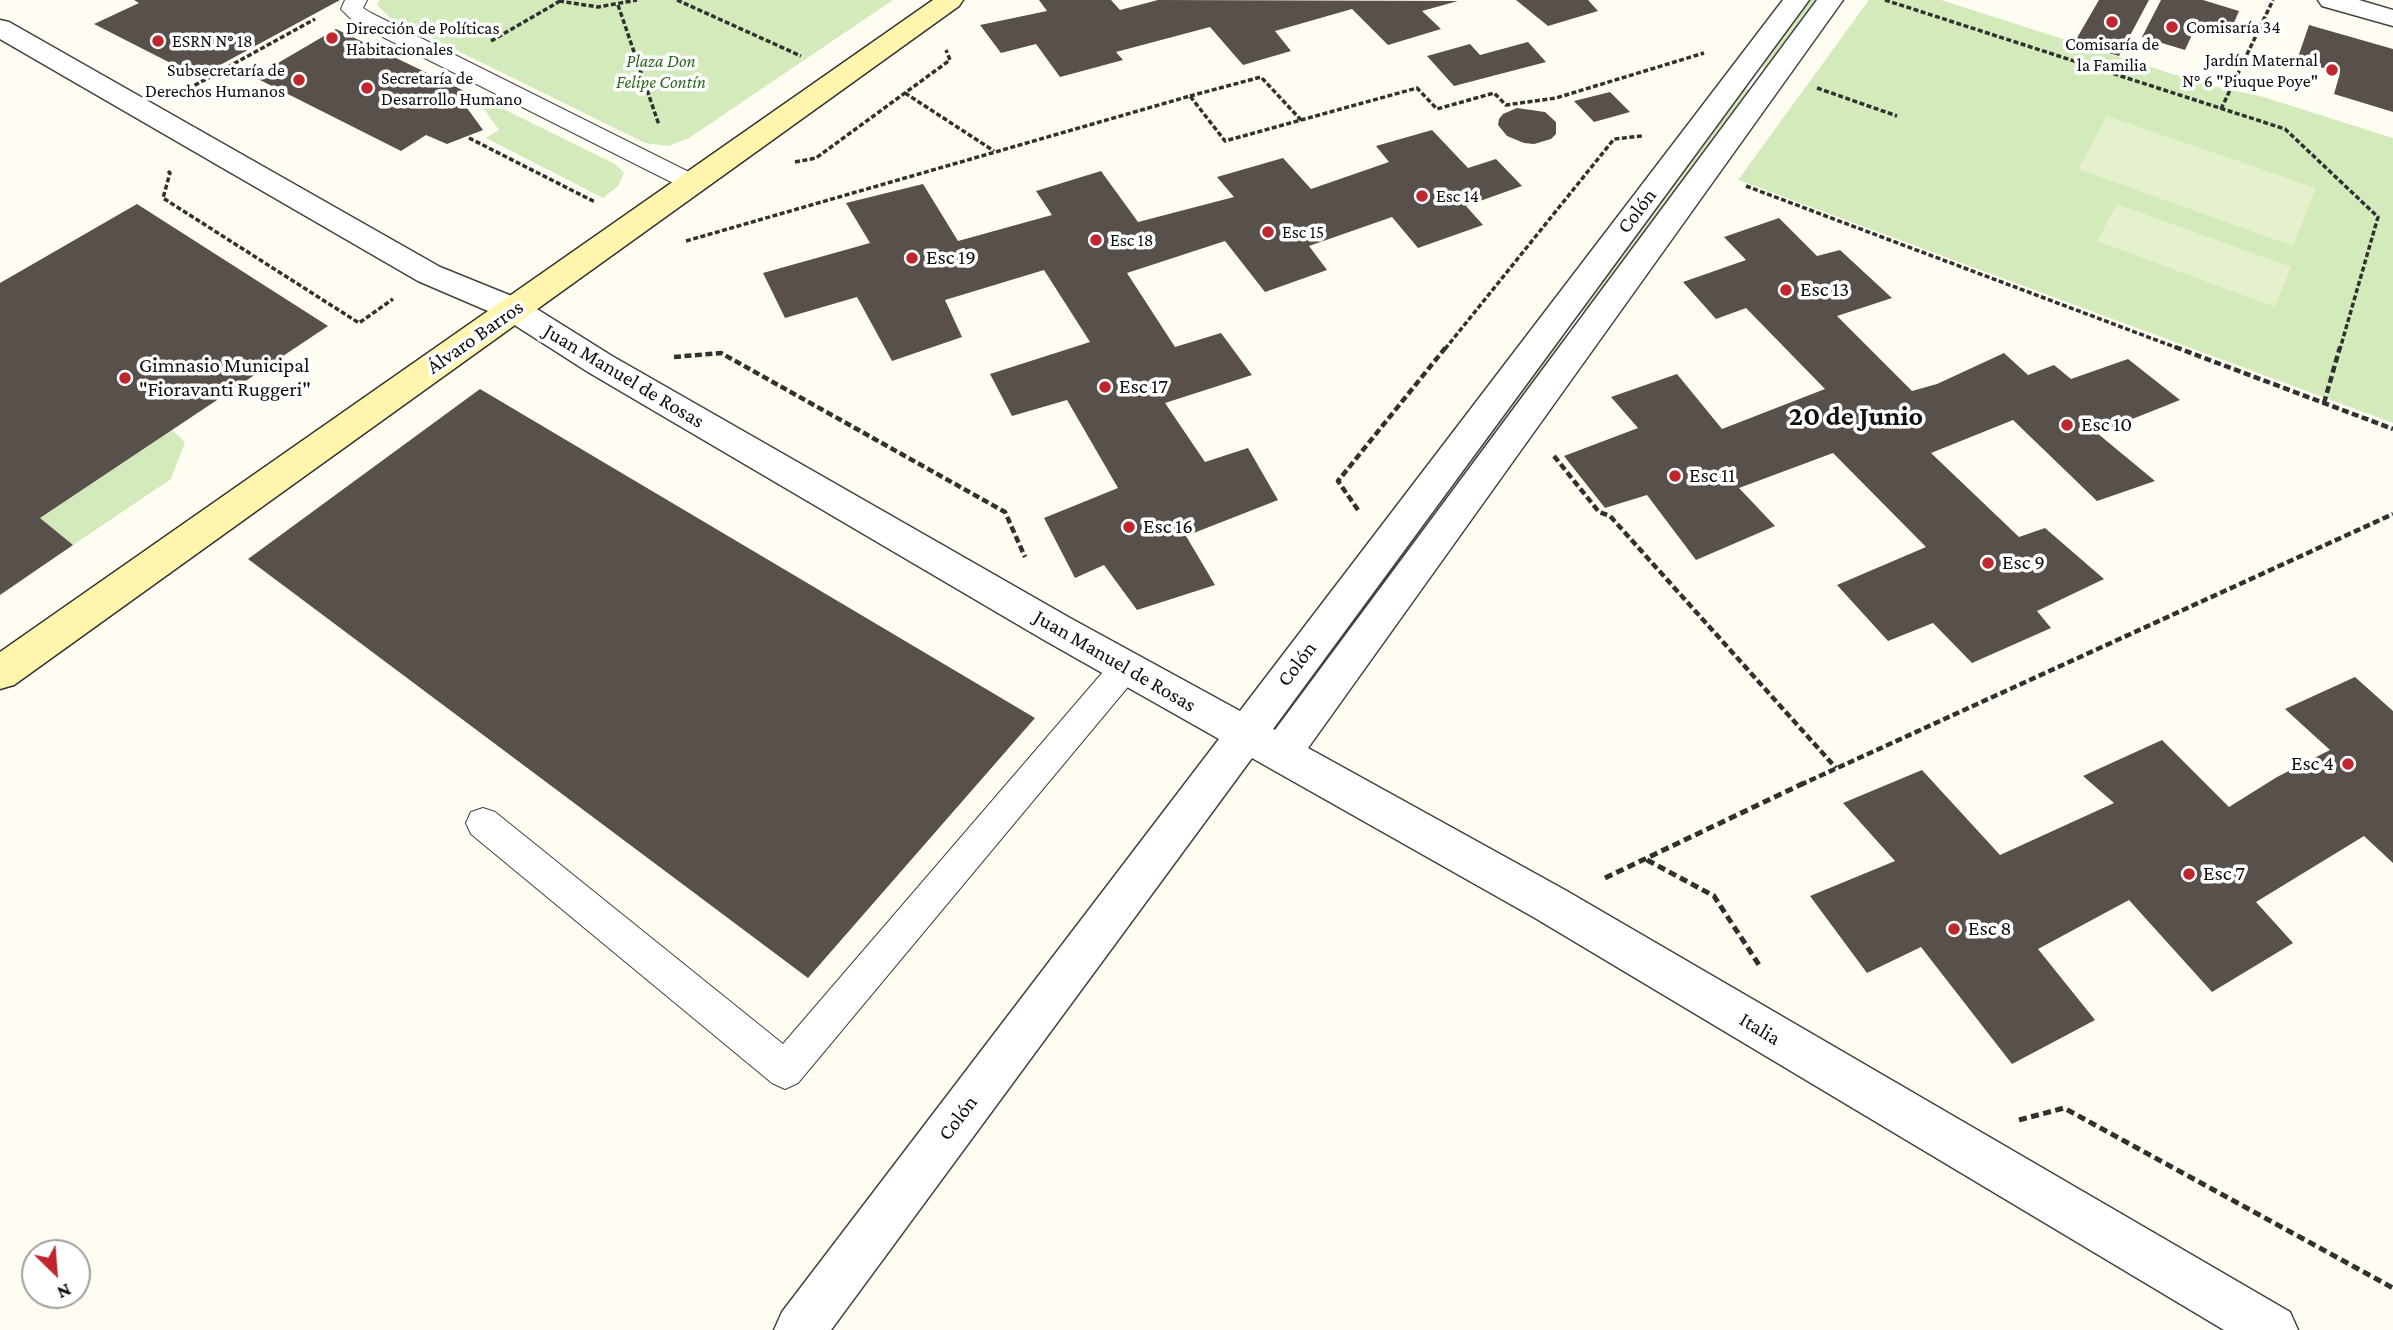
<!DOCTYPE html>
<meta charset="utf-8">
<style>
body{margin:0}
#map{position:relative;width:2393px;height:1330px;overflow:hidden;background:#fffcf2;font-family:"Crimson Pro",serif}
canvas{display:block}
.north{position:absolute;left:21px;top:1239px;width:70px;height:70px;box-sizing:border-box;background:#fff;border:2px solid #9f9f9f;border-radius:50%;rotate:155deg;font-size:19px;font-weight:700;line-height:28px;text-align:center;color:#0f0f0f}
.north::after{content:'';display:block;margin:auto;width:24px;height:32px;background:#c0262e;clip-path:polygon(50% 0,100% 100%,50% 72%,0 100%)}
</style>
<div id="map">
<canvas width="2393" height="1330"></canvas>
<div class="north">N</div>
</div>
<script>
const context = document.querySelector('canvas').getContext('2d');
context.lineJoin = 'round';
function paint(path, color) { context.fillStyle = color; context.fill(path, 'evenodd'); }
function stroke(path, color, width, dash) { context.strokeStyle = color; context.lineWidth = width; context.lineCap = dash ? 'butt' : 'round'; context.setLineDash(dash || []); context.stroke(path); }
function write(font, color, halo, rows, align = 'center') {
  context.font = font + ' "Crimson Pro",serif'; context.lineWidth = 7; context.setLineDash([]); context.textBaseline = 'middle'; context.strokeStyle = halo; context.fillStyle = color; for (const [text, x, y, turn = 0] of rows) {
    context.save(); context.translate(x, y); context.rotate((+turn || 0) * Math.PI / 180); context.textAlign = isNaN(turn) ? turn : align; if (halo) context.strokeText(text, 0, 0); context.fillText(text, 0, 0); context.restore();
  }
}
const green = new Path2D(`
 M380,0H893L689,138L669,146L645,143L389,17L377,5Z
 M1806,0H1820L1768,69L1759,66Z
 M1869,0H1941L2207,85L2260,96L2393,138V423L1738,180Z
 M1744,88L1752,91L1591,312H1584L1581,309Z
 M491,103L615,164L624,173L618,186L603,198L486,138L499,130L483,108Z
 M1558,336L1567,340L1339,651H1332L1329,646Z
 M172,430L185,442L171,479L73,545L40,518Z`);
const pitch = new Path2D(`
 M2107,116L2316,188L2293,246L2078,169Z
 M2117,204L2291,267L2275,307L2097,241Z`);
const building = new Path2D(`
 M134,0H340L198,77L94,24L139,3Z
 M1039,0H1111L1120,10L1158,0L1458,1L1422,11L1441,29L1388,45L1352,9L1275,31L1291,51L1243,65L1210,27L1116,52L1123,60L1060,77L1036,44L1001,53L980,25L1047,11Z
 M1516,0H1588L1598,11L1548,26Z
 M2099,0H2149L2119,56L2074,43Z
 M2161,0H2203L2239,11L2230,32L2198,22L2185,50L2142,37Z
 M2309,25L2393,49V112L2334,94L2340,73L2297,60Z
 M336,29L481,99L467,108L483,130L447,144L426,135L401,151L254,77Z
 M1528,42L1546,62L1454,86L1427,56L1470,44L1480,55Z
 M1610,92L1630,112L1594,122L1574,101Z
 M1517,108L1545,112L1556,122V134L1551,139L1534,144L1524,143L1507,136L1498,125L1499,119L1503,114Z
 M1432,130L1468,168L1496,159L1522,186L1466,206L1483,225L1418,248L1392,217L1309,246L1327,270L1265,292L1225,241L1127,273L1175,347L1221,333L1252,375L1165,403L1205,462L1248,448L1278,500L1186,536L1215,585L1137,610L1104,565L1075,578L1044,518L1118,488L1067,400L1012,416L990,374L1090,342L1044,270L945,300L962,337L892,361L857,297L785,318L763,273L870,243L846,203L923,184L958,241L1052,215L1036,191L1101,171L1138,222L1234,197L1217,177L1283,158L1311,189L1389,162L1376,146Z
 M137,204L328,326L40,518L73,545L0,595V283Z
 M1779,218L1817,256L1840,250L1892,298L1837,316L1912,391L1937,384L2004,353L2028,375L2054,365L2071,379L2128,359L2180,400L2097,433L2155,481L2097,501L2013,420L1931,453L2019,537L2045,528L2104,579L2037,611L2051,628L1972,663L1933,623L1888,641L1837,585L1926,547L1833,453L1739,488L1775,526L1696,560L1647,495L1605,508L1564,456L1638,428L1611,397L1677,374L1722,429L1825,389L1746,308L1716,319L1683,282L1746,260L1724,237Z
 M480,389L1035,718L808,978L248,559Z
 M2355,677L2393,711V863L2364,836L2256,902L2293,943L2212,992L2129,900L2038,949L2095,1020L2012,1064L1921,947L1867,973L1810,896L1895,861L1843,803L1922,770L2000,855L2114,803L2083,776L2162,740L2229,807L2277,777L2330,750L2285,709Z`);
const pathFar2 = new Path2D(`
 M677,0L801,56
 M1885,0L2285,129L2378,217L2340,349
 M559,1L598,7L637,0
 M618,5L659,125
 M491,41L560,1
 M1817,88L1897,116
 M188,89L315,19
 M905,93L994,151
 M1190,96L1261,77L1301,120
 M2221,109L2273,0
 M469,138L595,202
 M795,162L816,158L950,60L946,50
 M168,171L170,173L163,198L359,323L393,299
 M1746,186L2180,349
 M686,241L1190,96L1225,141L1417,88L1437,109L1494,93L1506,105L1556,98L1704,53
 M1445,349L1614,139L1642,136`);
const pathFar1 = new Path2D(`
 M2175,347L2393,429
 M674,357L721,353L1005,512L1025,557
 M2324,403L2340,347
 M1554,456L1599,512L1610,516L1836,768
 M1358,510L1338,481L1446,347
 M1800,785L2393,514`);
const path = new Path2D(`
 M1647,860L1714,896L1761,968
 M1605,878L1804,783
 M2019,1120L2064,1108L2393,1288`);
const lane = new Path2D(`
 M345,0H367L363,8L371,13L701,178L704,183L701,188L692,191L683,188L355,23L341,9Z
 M1126,654L1137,658L1142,667L1137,676L798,1083L785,1089L772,1083L471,834L466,823L471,812L483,808L495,812L783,1044L1115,658Z`);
const street = new Path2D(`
 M1783,0H1809L1273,729L1275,730L1817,0H1843L1308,748L1565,890L2290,1312L2298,1330H2224L1535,918L1252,758L831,1330H774L782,1312L1219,739L1044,640L588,372L502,317L418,281L0,39V20L9,22L440,267L524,301L612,356L1070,618L1240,711Z
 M2318,0H2359L2393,10V26L2322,6Z`);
const secondary = new Path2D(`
 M933,0H963L959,6L14,685L0,689V652Z`);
const markers = [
 [2112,22,7,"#c0262e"],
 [2172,27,7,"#c0262e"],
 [332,38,7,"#c0262e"],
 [158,41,7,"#c0262e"],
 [2332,70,7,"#c0262e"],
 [299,80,7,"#c0262e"],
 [367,88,7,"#c0262e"],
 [1422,196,7,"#c0262e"],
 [1268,232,7,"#c0262e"],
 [1096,240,7,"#c0262e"],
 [912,258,7,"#c0262e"],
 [1786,290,7,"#c0262e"],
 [125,378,7,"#c0262e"],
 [1105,387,7,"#c0262e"],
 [2067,425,7,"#c0262e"],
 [1675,476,7,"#c0262e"],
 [1129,527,7,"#c0262e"],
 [1988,563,7,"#c0262e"],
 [2348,764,7,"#c0262e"],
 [2189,874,7,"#c0262e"],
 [1954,929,7,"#c0262e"]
];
const farPoinames = [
 ["Comisaría 34",2186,27],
 ["Dirección de Políticas",346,28],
 ["Habitacionales",346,49],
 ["ESRN N° 18",172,41],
 ["Comisaría de",2112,44,"center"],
 ["la Familia",2112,65,"center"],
 ["Jardín Maternal",2318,60,"right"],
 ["N° 6 \"Piuque Poye\"",2318,81,"right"],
 ["Subsecretaría de",285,70,"right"],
 ["Derechos Humanos",285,91,"right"],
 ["Secretaría de",381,78],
 ["Desarrollo Humano",381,99],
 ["Esc 14",1436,196],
 ["Esc 15",1282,232],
 ["Esc 18",1110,240]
];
const farParknames = [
 ["Plaza Don",661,61],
 ["Felipe Contín",661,82]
];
const streetNames = [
 ["Colón",1637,211,-53],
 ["Álvaro Barros",475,337,-35],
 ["Juan Manuel de Rosas",624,376,31],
 ["Juan Manuel de Rosas",1115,661,30],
 ["Colón",1297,664,-53],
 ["Italia",1760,1029,31],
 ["Colón",958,1118,-53]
];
const poiNames = [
 ["Esc 19",926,258],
 ["Esc 13",1800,290],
 ["Gimnasio Municipal",139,366],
 ["\"Fioravanti Ruggeri\"",139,390],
 ["Esc 17",1119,387],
 ["Esc 10",2081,425],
 ["Esc 11",1689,476],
 ["Esc 16",1143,527],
 ["Esc 9",2002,563],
 ["Esc 4",2334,764,"right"],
 ["Esc 7",2203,874],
 ["Esc 8",1968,929]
];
const districtNames = [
 ["20 de Junio",1856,416]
];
paint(green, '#d3eabb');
paint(pitch, '#e4f1cc');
paint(building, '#58504b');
stroke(lane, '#424242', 2);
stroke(street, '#424242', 3);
stroke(secondary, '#313131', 3);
stroke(pathFar2, '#313131', 3.5, [5, 2.5]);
stroke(pathFar1, '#313131', 4.5, [7, 3.5]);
stroke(path, '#313131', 5, [8, 4.5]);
paint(lane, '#fff');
paint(street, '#fff');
paint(secondary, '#fff5ad');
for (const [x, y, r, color] of markers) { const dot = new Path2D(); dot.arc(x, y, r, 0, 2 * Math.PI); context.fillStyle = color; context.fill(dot); stroke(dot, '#fff', 2.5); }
write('18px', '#0f0f0f', '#fff', farPoinames, 'left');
write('italic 18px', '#2e681f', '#fff', farParknames);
write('21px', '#0f0f0f', '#fff', streetNames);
write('21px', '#0f0f0f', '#fff', poiNames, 'left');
write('bold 28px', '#0f0f0f', '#fff', districtNames);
</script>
